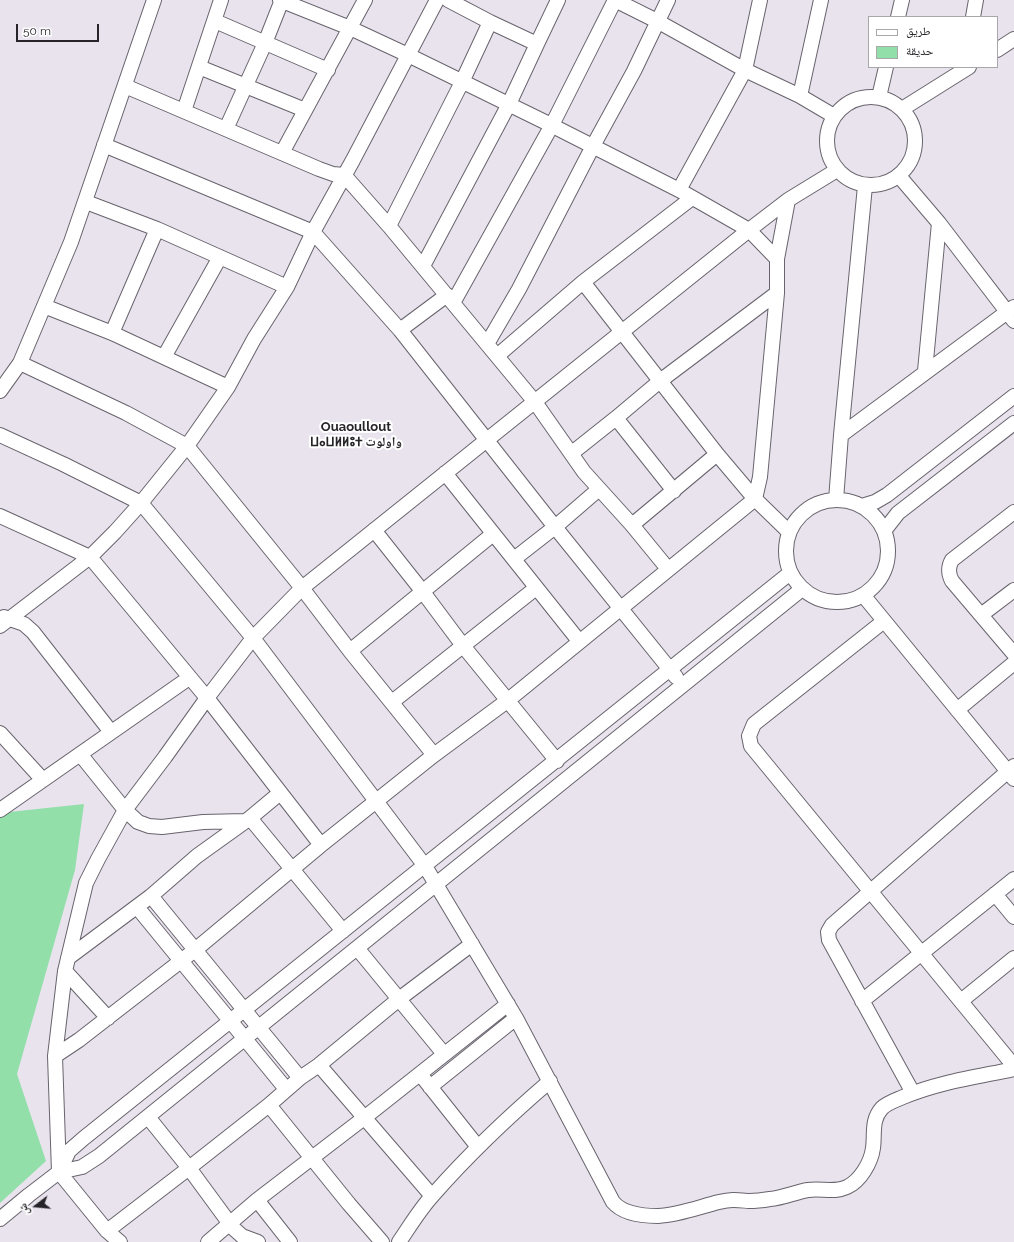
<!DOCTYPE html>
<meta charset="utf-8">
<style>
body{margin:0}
#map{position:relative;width:1014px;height:1242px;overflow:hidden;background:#e9e3ee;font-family:Raleway,"Noto Naskh Arabic",sans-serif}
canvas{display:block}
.legend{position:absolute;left:868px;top:16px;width:130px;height:52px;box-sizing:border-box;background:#fff;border:1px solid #a8a7a9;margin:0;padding:5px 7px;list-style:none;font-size:12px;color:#262428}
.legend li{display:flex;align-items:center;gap:8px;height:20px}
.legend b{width:20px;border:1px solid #a8a7a9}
.north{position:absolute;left:16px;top:1186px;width:40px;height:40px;-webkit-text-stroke:3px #fff;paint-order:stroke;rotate:254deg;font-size:11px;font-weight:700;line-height:16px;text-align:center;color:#262428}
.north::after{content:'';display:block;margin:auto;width:14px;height:18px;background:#262428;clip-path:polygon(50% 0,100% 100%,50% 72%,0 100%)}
.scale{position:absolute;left:16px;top:24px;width:83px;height:18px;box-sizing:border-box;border:2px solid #262428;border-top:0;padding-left:5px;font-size:12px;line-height:14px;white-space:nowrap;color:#262428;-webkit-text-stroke:3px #fff;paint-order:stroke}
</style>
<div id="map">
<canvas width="1014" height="1242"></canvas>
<ul class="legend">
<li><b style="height:5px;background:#fff"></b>طريق</li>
<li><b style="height:11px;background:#92dfaa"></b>حديقة</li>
</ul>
<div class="north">ش</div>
<div class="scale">50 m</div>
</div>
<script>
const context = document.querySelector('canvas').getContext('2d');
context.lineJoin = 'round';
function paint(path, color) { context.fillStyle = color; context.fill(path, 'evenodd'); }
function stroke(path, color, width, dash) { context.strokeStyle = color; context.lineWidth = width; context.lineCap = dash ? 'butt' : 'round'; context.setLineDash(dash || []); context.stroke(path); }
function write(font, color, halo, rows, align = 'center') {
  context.font = font + ' Raleway,"Noto Naskh Arabic","Noto Sans Tifinagh",sans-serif'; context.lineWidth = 4; context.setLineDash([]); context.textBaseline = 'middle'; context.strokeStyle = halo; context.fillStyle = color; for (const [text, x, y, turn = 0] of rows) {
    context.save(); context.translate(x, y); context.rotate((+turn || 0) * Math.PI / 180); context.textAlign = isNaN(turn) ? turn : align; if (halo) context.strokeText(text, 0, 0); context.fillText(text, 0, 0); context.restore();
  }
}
const green = new Path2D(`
 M84,804L75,870L17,1074L46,1161L0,1203V817L9,812Z`);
const minor = new Path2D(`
 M280,0L350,28L408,55L545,122L679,190L749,230L777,259
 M448,0L490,22L537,44L558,0
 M615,0L657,21L745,70L800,96L834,116
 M898,17L902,0
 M973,17L976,0
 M215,21L328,70
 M997,50L1014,39
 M199,67L305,110
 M125,86L319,169L333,174L344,175L389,226L535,402L584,472L632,525L668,569
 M800,96L821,0
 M827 141a44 44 0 1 1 88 0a44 44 0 1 1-88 0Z
 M879,97L886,67
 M902,109L969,67
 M184,111L221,0
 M226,129L265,43L282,0
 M104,145L313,232L400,330L555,527L676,677
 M282,153L365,0
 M899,176L939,223L1014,321
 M679,190L745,70L760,0
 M86,202L157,229L287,287
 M389,226L462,82L490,22
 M423,266L509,104L537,44
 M583,282L717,454L755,499L789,532
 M453,303L552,125L615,0
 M44,306L112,333L228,387
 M400,330L447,295
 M112,333L157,229
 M487,344L519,289L593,146L634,71L668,0
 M497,356L583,282L692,198
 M164,357L220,257
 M20,363L126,413L187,446L302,588L350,651L434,755
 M925,371L939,223
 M0,391L20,363L71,242L154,0
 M616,418L674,491
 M0,435L63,464L141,503L253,638L425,866L516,1018L613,1202C623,1214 643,1216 658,1216C679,1215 699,1207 719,1202C732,1199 737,1200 749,1201C756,1201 764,1200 770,1199C783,1198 796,1192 808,1190C822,1188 834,1193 847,1187C860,1181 871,1163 873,1148C875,1134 871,1120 882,1108C887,1103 896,1100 903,1097C939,1082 976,1077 1014,1069
 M841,435L1014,307
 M572,453L616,418L660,381L777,293
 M445,473L579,641
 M786 551a51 51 0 1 1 102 0a51 51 0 1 1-102 0Z
 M836,500L841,435L865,186
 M862,506L875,502L887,495L1014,396
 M1014,512L952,560C948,567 948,573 952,581L1014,654
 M0,516L90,557L207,698L321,845
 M632,525L717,454
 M374,530L423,592L464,647L557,761
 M884,531L898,513L1014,423
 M514,559L555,527L599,489
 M863,595L1014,779
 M981,615L1014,590
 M4,617L24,624L33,632L111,732
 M884,621L754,724L749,736L751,746L1014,1066
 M0,626L90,557L115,532L141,503L187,446L228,387L254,339L287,287L313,232L353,160L437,0
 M350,651L493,534
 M392,702L536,588
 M957,710L1014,663
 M0,733L43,780
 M80,754L125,810L138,822L149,826L162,827L203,822L245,821
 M0,810L189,678
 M250,818L343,931
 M995,894L1014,917
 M151,896L300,1078
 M137,907L286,1089
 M357,948L444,1054
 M68,958L151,896L197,856L250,818L280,793
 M65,971L108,1018
 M862,1001L1014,879
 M961,1001L1014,958
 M55,1056L79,1040L195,950L321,845L434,755L507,701L755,499L760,477L777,293V259L788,200
 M319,1065L432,1196
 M424,1079L478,1147
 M430,1087L516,1018
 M913,1093L829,940L828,932L832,925L1014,766
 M269,1105L349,1204L382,1242
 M148,1117L189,1168L233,1228L242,1236L258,1242
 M59,1172L82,1167L99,1156L802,589
 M257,1200L290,1242
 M0,1219L29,1195L59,1172L69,1151L84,1138L790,573
 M107,1231L189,1168L269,1105L300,1078L319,1065L399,999L472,944
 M120,1242L107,1231L59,1172L55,1056L65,971L86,883L98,859L125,810L165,757L207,698L253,638L302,588L749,230L788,200L837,170
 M208,1242L257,1200L364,1118L508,1004
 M399,1242C410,1226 420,1209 433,1195C469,1154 508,1117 550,1081`);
const quarterNames = [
 ["Ouaoullout",356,427],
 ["ⵡⴰⵡⵍⵍⵓⵜ واولوت",356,442]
];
paint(green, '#92dfaa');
stroke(minor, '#68636c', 16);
stroke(minor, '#fff', 14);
write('bold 13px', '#262428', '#fff', quarterNames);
</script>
